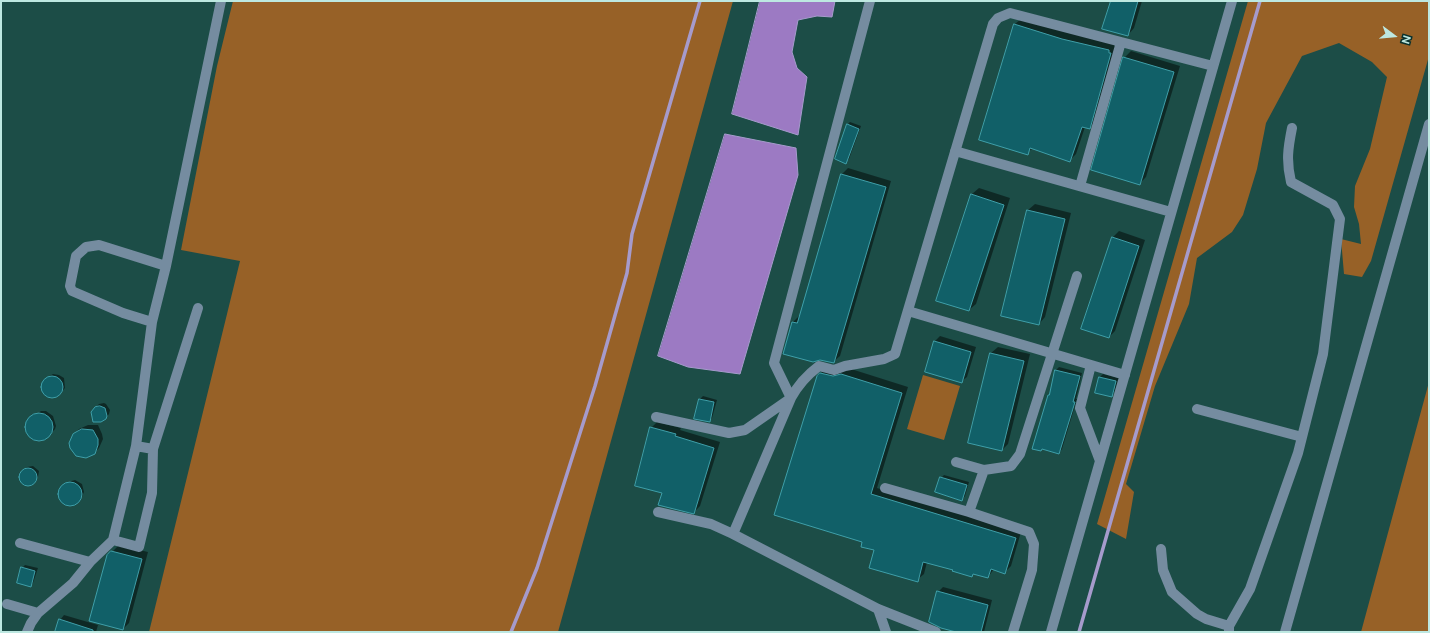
<!DOCTYPE html>
<style>
body{margin:0}
#map{position:relative;width:1430px;height:633px;overflow:hidden;background:#1c4d47;font-family:Figtree,sans-serif}
canvas{display:block}
.frame{position:absolute;inset:0;border:2px solid #bde8e1;pointer-events:none}
.north{position:absolute;left:1374px;top:16px;width:40px;height:40px;-webkit-text-stroke:3px #08312d;paint-order:stroke;rotate:106deg;font-size:11px;font-weight:700;line-height:16px;text-align:center;color:#bde8e1}
.north::after{content:'';display:block;margin:auto;width:14px;height:18px;background:#bde8e1;clip-path:polygon(50% 0,100% 100%,50% 72%,0 100%)}
</style>
<div id="map">
<canvas width="1430" height="633"></canvas>
<div class="frame"></div>
<div class="north">N</div>
</div>
<script>
const context = document.querySelector('canvas').getContext('2d');
context.lineJoin = 'round';
function paint(path, color) { context.fillStyle = color; context.fill(path, 'evenodd'); }
function stroke(path, color, width, dash) { context.strokeStyle = color; context.lineWidth = width; context.lineCap = dash ? 'butt' : 'round'; context.setLineDash(dash || []); context.stroke(path); }
const green = new Path2D(`
 M233,1H733L558,632H149L240,261L181,250L217,66Z
 M1248,1H1429V56L1371,261L1362,277L1344,274L1341,239L1361,244L1359,224L1354,207L1355,186L1370,149L1387,77L1372,62L1339,43L1302,56L1266,123L1257,169L1243,215L1232,232L1197,258L1189,304L1155,386L1126,484L1134,492L1126,539L1097,524Z
 M923,375L960,386L944,440L907,429Z
 M1429,382V632H1361Z`);
const water = new Path2D(`
 M760,1H835L832,17L817,16L798,20L792,52L797,68L807,77L798,135L732,114Z
 M725,134L796,148L798,175L740,374L688,367L658,356Z`);
const shadow = new Path2D(`
 M1112,1H1142L1134,28L1128,35Z
 M1022,18L1115,44L1114,46L1117,47L1096,121L1089,128L1085,127L1076,154L1070,160L1033,148L1027,153L980,139L1015,24Z
 M1131,51L1180,66L1146,177L1140,183L1124,58Z
 M850,122L861,126L849,159L845,162L847,125Z
 M848,168L891,181L840,356L833,362L793,322L799,316H800L842,174Z
 M979,188L1010,198L976,304L969,310L972,194Z
 M1035,204L1071,213L1045,317L1039,324L1028,210Z
 M1119,231L1145,240L1115,331L1109,337L1112,238Z
 M940,336L976,347L967,377L962,381L926,371L935,341Z
 M998,347L1030,354L1008,444L1002,450L969,442L991,353Z
 M1059,367L1082,373L1076,399H1077L1062,449L1059,453L1043,448L1041,450L1051,393L1056,370Z
 M848,368L908,387L877,488L1021,532L1011,566L1005,572L994,569L988,577L974,573L972,576L954,569L927,562L924,574L917,580L863,541L818,377L824,370Z
 M53,374L59,375L64,378L65,388L57,396L49,398L45,395L42,390L43,384L48,377Z
 M1103,374L1119,378L1114,393L1111,396L1100,377Z
 M703,396L717,400L712,418L709,421L700,399Z
 M104,403L106,404L110,410L109,414L104,420L95,408L99,404Z
 M41,411H46L53,416L56,426L55,429L47,438L40,440L30,437L26,427L28,421L31,418Z
 M657,422L681,428L680,430L720,442L700,506L694,512L663,492L651,428Z
 M88,425H98L102,434L103,439L99,448L94,453L90,456L81,457L76,455L74,435L79,429Z
 M33,466L39,471L38,477L30,484H25L21,480L20,475L27,467Z
 M944,475L969,482L965,496L962,500L941,478Z
 M75,480L82,484L84,492L81,499L77,502L70,505L63,502L59,495L62,488L68,482Z
 M119,545L148,552L129,623L123,629L108,556Z
 M25,565L38,568L33,583L30,586L22,568Z
 M943,587L992,600L984,632H959L938,592Z
 M64,615L98,625L96,632H56L60,620Z`);
const stream = new Path2D(`
 M511,632L537,568L595,386L627,273L632,234L700,1
 M1079,632L1260,1`);
const building = new Path2D(`
 M1111,1H1138L1128,36L1102,29Z
 M1014,24L1062,39L1109,50V53H1111L1090,129L1082,127L1070,162L1030,148L1028,155L979,140Z
 M1123,57L1174,72L1140,185L1091,170Z
 M847,124L859,129L846,164L835,159Z
 M841,174L886,187L834,363L820,360L813,362L783,354L792,322L797,323Z
 M971,194L1004,205L969,311L936,301Z
 M1027,210L1065,219L1039,325L1001,316Z
 M1112,237L1139,246L1109,338L1081,329Z
 M934,341L971,352L962,383L925,372Z
 M990,353L1024,361L1002,451L968,443Z
 M1055,370L1080,376L1073,402H1075L1059,454L1042,449L1041,451L1032,449L1048,395H1049Z
 M820,373L833,376L841,374L902,393L871,494L1016,538L1005,574L991,569L988,578L973,574L972,577L952,571L953,570L923,562L918,582L869,568L874,550L861,547L862,542L774,515L817,376Z
 M41 387a11 11 0 1 1 22 0a11 11 0 1 1-22 0Z
 M1099,377L1116,381L1112,397L1095,393Z
 M699,399L714,402L710,422L694,419Z
 M100,406L105,408L107,416L106,419L101,422H93L91,412L95,407Z
 M25 427a14 14 0 1 1 28 0a14 14 0 1 1-28 0Z
 M650,427L676,434L675,436L714,448L694,514L658,505L662,493L635,486Z
 M82,429L93,430L98,439V445L95,454L86,458L76,456L70,448L69,443L73,434Z
 M19 477a9 9 0 1 1 18 0a9 9 0 1 1-18 0Z
 M940,477L967,485L962,501L935,492Z
 M58 494a12 12 0 1 1 24 0a12 12 0 1 1-24 0Z
 M111,551L142,559L123,630L89,621L107,555Z
 M21,567L35,571L31,587L17,583Z
 M937,591L988,605L981,632H956L941,628L929,622Z
 M59,619L93,630V632H55Z`);
const minor = new Path2D(`
 M955,151L1171,212
 M1080,186L1121,42
 M908,311L1125,375
 M152,322L123,313L72,291L70,286L76,256L86,247L99,245L166,266
 M1091,365L1080,408L1100,461
 M1197,409L1302,437
 M656,417L729,433L745,430L791,398L774,363L870,1
 M153,449L198,308
 M956,462L984,470
 M885,488L969,512L1029,532L1034,544L1032,570L1013,632
 M658,512L711,524L733,534
 M969,512L984,470L1011,466L1020,454L1077,276
 M113,540L139,547L152,493L153,449L136,446
 M20,543L90,562
 M1161,549L1163,570L1172,592L1197,614L1206,619L1229,626V632
 M7,604L38,613
 M878,609L886,632
 M1229,626L1250,589L1298,453L1323,354L1340,219L1333,205L1291,182C1286,161 1288,148 1292,128
 M27,632L31,623L38,613L73,583L90,562L113,540L136,446L152,322L166,266L221,1
 M936,632L878,609L733,534L791,398C798,385 807,375 819,366L834,370L845,366L884,359L895,354L993,24L998,18L1010,13L1213,66
 M1051,632L1232,1
 M1285,632L1429,124`);
paint(green, '#976127');
paint(water, '#9c7ac3');
stroke(water, '#a69bcc', 1);
paint(shadow, '#0007');
stroke(stream, '#a69bcc', 3.5);
paint(building, '#116068');
stroke(building, '#3f9fa9', 1);
stroke(minor, '#758ca0', 10);
</script>
